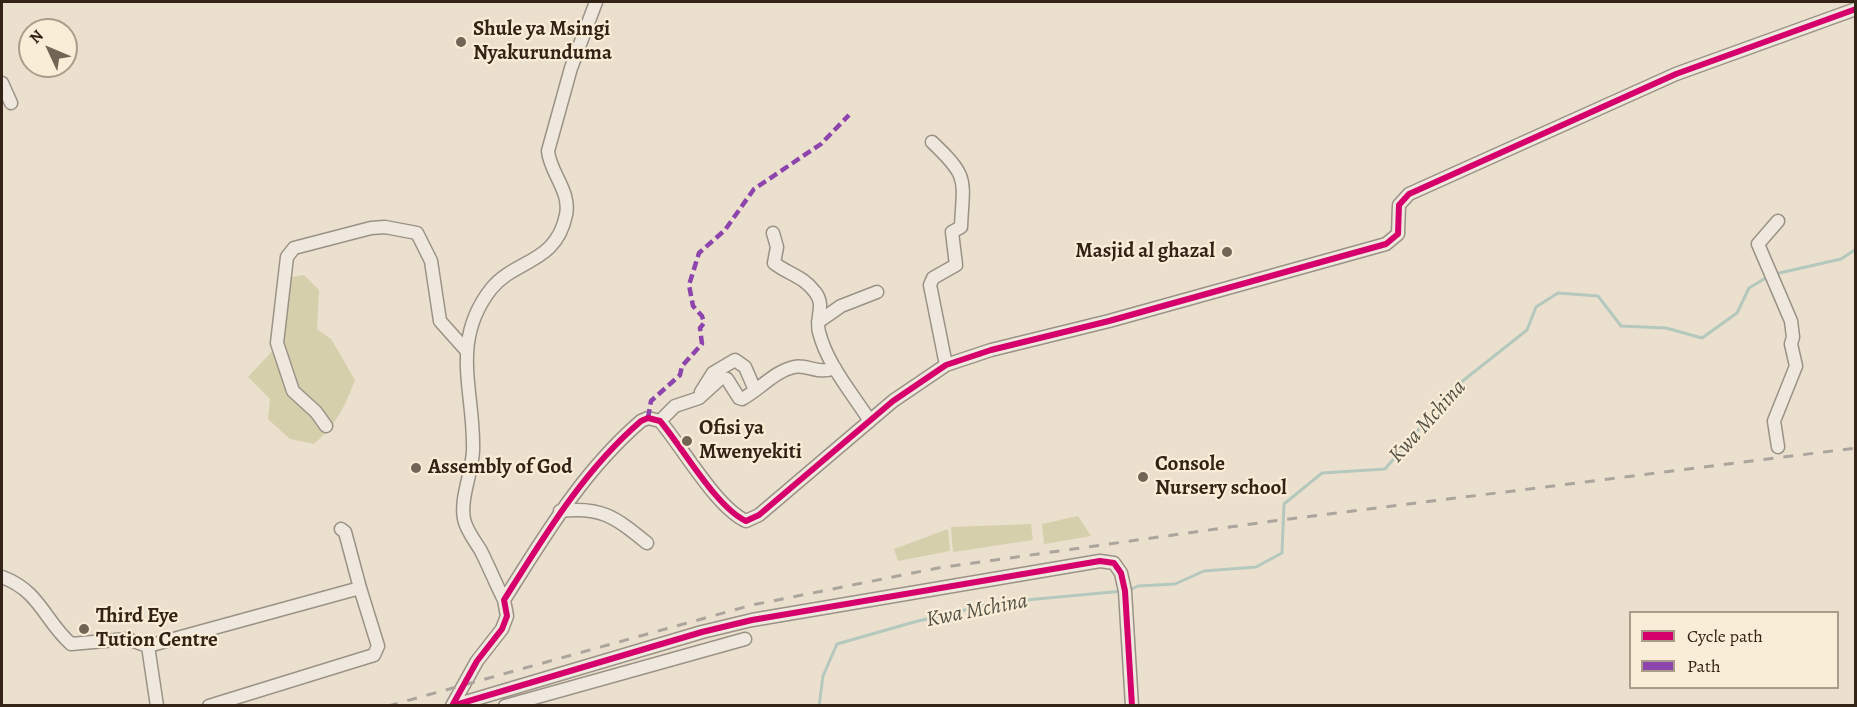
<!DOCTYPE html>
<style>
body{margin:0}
#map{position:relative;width:1857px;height:707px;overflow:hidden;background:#ebe0ce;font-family:Alegreya,serif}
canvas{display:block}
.frame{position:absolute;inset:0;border:3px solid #332316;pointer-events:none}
.legend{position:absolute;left:1629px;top:611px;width:210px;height:78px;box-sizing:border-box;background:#faedd7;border:2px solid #aa9c8a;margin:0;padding:8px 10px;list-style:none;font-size:18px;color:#332316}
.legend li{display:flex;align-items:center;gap:12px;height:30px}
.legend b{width:30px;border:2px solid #aa9c8a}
.north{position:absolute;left:18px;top:18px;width:60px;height:60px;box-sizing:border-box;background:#faedd7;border:2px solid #aa9c8a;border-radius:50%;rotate:314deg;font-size:16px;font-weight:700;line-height:24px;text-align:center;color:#332316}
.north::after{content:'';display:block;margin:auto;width:21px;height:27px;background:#736556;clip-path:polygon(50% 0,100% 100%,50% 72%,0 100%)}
</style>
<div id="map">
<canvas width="1857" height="707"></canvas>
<div class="frame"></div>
<ul class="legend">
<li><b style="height:8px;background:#d6006c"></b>Cycle path</li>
<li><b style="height:8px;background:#8e44ad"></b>Path</li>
</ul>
<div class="north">N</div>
</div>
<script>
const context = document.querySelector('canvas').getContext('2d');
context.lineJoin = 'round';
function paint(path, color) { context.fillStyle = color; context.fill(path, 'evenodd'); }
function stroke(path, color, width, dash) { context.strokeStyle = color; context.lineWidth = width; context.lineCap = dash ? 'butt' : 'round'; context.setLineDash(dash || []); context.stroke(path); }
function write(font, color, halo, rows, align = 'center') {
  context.font = font + ' Alegreya,serif'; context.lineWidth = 4.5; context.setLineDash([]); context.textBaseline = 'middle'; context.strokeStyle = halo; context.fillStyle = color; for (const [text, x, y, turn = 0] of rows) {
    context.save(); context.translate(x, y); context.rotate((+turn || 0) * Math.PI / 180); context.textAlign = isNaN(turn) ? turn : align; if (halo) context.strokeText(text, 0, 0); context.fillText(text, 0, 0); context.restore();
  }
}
const green = new Path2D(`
 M304,275L319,290L317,329L331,339L355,380C345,407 335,426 314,444L290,439L268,419L270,399L248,377L277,346L287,314L286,278Z
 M1078,516L1091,536L1044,544L1042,524Z
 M1031,524L1033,540L953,552L951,527Z
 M948,529L950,551L898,561L894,549Z`);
const stream = new Path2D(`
 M1775,274L1841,259L1856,249
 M1129,590L1138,586L1175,584L1204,571L1256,567L1282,553L1284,504L1322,473L1385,469L1455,387L1527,330L1536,307L1558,293L1598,296L1621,326L1666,328L1702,338L1737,313L1749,288L1769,276
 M819,706L823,676L837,644L914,622L994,603L1123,591`);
const minor = new Path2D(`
 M2,83L11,103
 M932,142C970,178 963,179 961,227L952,232L956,265L933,278L930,285L946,365
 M773,233L777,247L774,263C788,274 803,276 815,292C826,306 815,317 819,332C827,364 852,393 870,421
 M818,322L841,306L877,292
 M701,392L713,373L735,360L745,367L755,390
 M660,421L675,406L699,398L721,378L727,379L739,398L742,399C759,390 775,371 794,367C809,364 817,375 835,368
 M326,426L316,412L293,391L277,343L287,257L294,248L371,228L385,227L417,233L431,261L440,321L465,349
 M1778,447L1774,421L1796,366L1791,344L1793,337L1791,321L1758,244L1778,221
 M560,511C601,506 615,517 647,543
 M341,529L345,532L360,588
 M2,577C40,591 44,620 71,644L127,639L148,646L157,706
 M504,600C496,584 489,567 481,551C475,541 466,530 464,519C460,498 472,473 473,451C475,392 449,343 491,289C515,259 556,264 566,215C571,191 550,173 548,151L571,68L596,2
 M148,646L360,588L378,646L374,655L209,706
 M452,706L477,661L502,629L507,616L504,600C545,535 583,471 641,421L648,418L660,421C683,448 716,507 746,521L759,515L893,401L946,365L991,350L1109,321L1386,244L1398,234L1399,205L1409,194L1676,74L1856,9
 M452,706L702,632L752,620L1100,561L1114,563L1121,573L1125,591L1132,706
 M505,706L745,639`);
const rail = new Path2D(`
 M388,706L752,605L938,568L1273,521L1856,448`);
const quiet = new Path2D(`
 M648,418L651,401L680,375L682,366L702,344L700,328L704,323L702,316L693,306L689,285L699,253L725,230L754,189L821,144L849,115`);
const cycleway = new Path2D(`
 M452,706L477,661L502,629L507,616L504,600C545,535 583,471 641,421L648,418L660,421C683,448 716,507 746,521L759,515L893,401L946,365L991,350L1109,321L1386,244L1398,234L1399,205L1409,194L1676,74L1856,9
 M452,706L702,632L752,620L1100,561L1114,563L1121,573L1125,591L1132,706`);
const markers = [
 [461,42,6,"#736556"],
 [1227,252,6,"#736556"],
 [687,441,6,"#736556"],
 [416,468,6,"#736556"],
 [1143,477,6,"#736556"],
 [84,629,6,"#736556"]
];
const poiNames = [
 ["Shule ya Msingi",473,30],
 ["Nyakurunduma",473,54],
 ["Masjid al ghazal",1215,252,"right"],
 ["Ofisi ya",699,429],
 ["Mwenyekiti",699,453],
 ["Console",1155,465],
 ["Nursery school",1155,489],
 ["Assembly of God",428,468],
 ["Third Eye",96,617],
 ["Tution Centre",96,641]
];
const waterNames = [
 ["Kwa Mchina",1428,422,-48],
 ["Kwa Mchina",977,611,-11]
];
paint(green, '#d6cfab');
stroke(stream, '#b4c8bd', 3);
stroke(minor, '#9b9286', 15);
stroke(minor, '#eee8df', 12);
stroke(rail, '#aba59d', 3, [10, 10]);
stroke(quiet, '#8e44ad', 4.5, [9, 4.5]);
stroke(cycleway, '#d6006c', 6);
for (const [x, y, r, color] of markers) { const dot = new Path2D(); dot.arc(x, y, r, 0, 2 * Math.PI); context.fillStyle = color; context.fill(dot); stroke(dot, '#faedd7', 2); }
write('bold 21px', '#332316', '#faedd7', poiNames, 'left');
write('italic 22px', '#535246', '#faedd7', waterNames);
</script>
